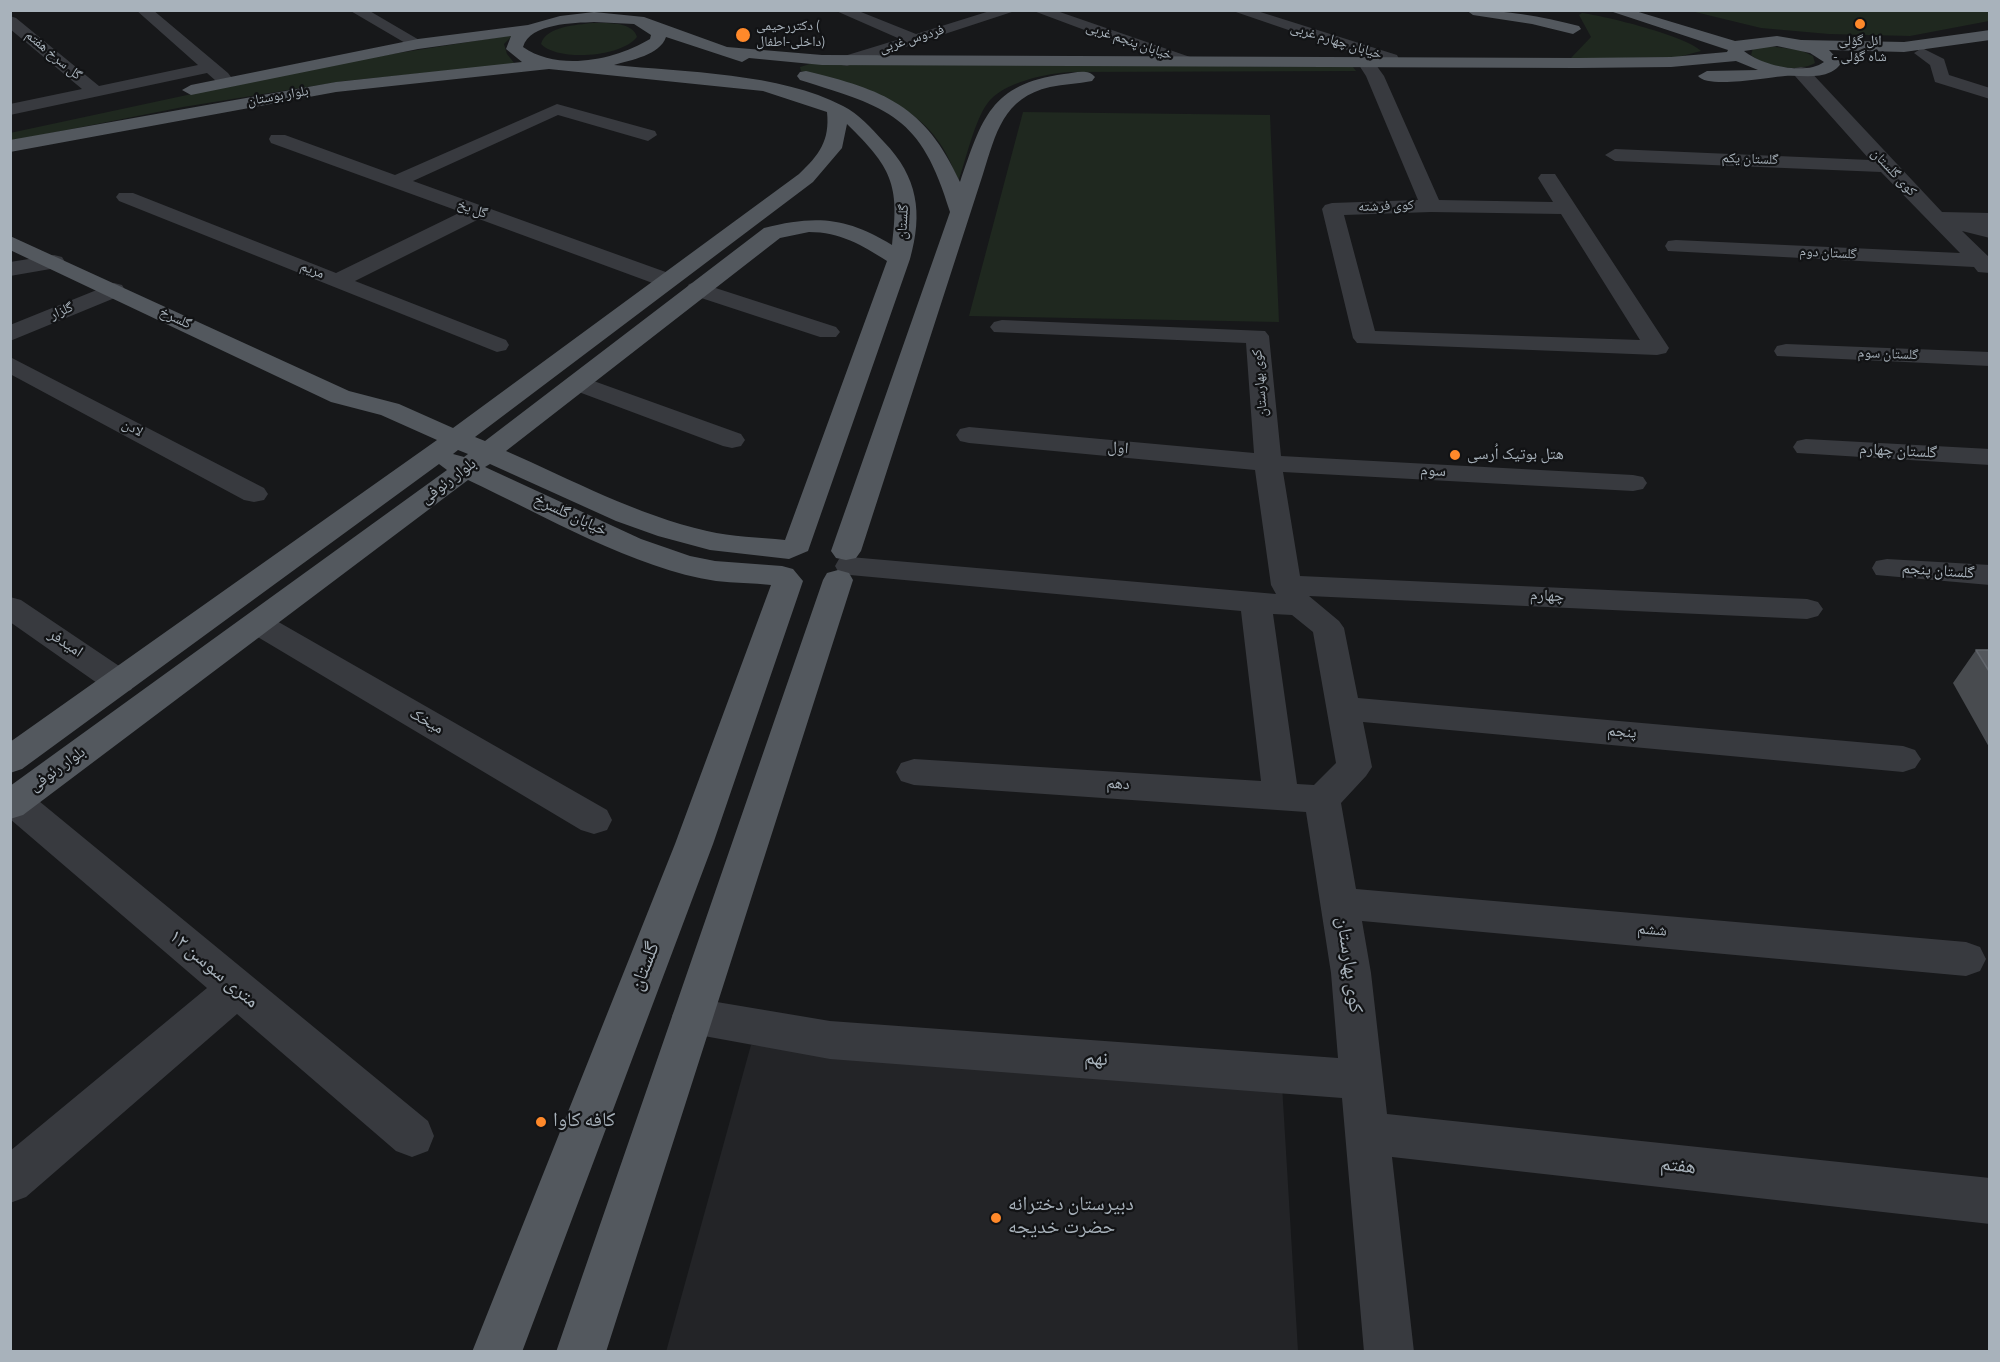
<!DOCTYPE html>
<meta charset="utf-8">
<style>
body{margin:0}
#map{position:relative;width:2000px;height:1362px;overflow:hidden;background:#17181a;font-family:"Source Sans 3",sans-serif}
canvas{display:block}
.frame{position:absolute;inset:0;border:12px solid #a8b2bb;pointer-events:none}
</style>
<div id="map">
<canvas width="2000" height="1362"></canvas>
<div class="frame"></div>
</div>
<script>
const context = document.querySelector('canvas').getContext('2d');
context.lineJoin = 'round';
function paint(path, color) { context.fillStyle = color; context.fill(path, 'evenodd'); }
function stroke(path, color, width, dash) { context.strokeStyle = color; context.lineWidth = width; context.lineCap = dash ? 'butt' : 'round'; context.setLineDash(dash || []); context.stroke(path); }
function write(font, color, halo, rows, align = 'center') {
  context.font = font + ' "Source Sans 3","Noto Naskh Arabic",sans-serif'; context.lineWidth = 4.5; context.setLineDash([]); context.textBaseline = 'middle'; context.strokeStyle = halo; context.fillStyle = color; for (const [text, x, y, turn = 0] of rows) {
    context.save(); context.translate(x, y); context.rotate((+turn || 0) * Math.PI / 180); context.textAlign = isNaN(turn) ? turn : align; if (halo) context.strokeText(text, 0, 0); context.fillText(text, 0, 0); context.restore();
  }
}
const built = new Path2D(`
 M751,1045L1282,1085L1298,1351L666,1352Z`);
const green = new Path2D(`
 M1989,10V21L1910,36L1829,34L1761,28L1691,11Z
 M1582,13C1605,16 1687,36 1701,51L1678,57L1570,59L1591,37L1579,15Z
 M592,23C605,23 633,21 637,37C622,57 558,62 541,44C546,26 577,25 592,23Z
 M513,35L504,44L507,54L515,64L344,81L183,107L11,141L10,133L341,62Z
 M1768,46L1800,50L1813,56L1815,63C1798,73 1765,67 1751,55L1753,48Z
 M813,63L1353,67L1356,71L1072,72C1048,73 1002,82 987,104C974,122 966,160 958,182C935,104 870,91 801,71L800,67Z
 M1023,112L1270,115L1279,322L969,316Z`);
const minor = new Path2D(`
 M136,10H153L228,73L231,77L228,81H216L207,73L10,115V104L82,89L10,29V16L16,18L99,86L198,65Z
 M349,10H368L426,44L418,49L412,47Z
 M834,10H856L916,34L993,10H1018L847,66L841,65L839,61L841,57L900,39Z
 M1031,10H1054L1193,58L1195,62L1193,66H1181Z
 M1230,10H1254L1397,55L1399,59L1397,63H1385Z
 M1922,48L1944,59L1949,75L1990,88V99L1935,82L1930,65L1914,53Z
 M1365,57L1371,58L1384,76L1439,200L1553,202L1538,178L1541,174H1555L1669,348L1666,353L1657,355L1357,343L1353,338L1322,209L1325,205L1332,203L1418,200L1366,76L1357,62ZM1431,212L1561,214L1640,340L1375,331L1344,215Z
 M1801,67L1807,68L1942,212L1990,213V238L1962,231L1990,258V273L1978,272L1974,267L1668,251L1665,246L1668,241L1676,240L1960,253L1881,172L1615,161L1605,155L1615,149L1870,160L1795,76L1792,72L1795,68Z
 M557,104L655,131L657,135L648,141L558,115L413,181L674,275L677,280L674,285H658L479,219L355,281L506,340L509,345L506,350L497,352L119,201L116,197L119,193H133L336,273L461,212L271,143L269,139L271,135H285L395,175Z
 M54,255L62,257L65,262L62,267L10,276V262Z
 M697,282L836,327L840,332L836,337H820L689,294L686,289L689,284Z
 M114,283L122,285L125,290L122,295L10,341V325Z
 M1002,320L1265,331L1269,336L1281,456L1633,475L1643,477L1647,483L1643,489L1633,491L1283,472L1300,576L1807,599L1818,602L1823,609L1818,616L1807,619L1309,596L1339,621L1344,628L1358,698L1903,746L1915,750L1921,759L1915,768L1903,772L1363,722L1372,767L1366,776L1341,803L1356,889L1966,942L1980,947L1986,959L1980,971L1966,976L1362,921L1371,973L1387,1114L1990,1178V1224L1392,1157L1414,1352H1364L1342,1098L830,1059L693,1034L678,1029L672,1016L678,1003L693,998L830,1021L1338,1058L1331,973L1306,812L914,785L901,781L896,772L901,763L914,759L1261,781L1241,611L850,575L839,573L835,566L839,559L850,557L1276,594L1271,585L1255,470L969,443L960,441L956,435L960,429L969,427L1254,453L1246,343L994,332L990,327L994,322ZM1273,614L1292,615L1313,632L1336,763L1314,785L1297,784Z
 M1786,344L1990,352V366L1777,356L1774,351L1777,346Z
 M10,357L264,488L268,494L264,500L254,502L244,500L10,374Z
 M577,375L741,434L745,440L741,446L732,448L723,446L568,388L564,383L568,378Z
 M1806,439L1990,449V465L1797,453L1793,447L1797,441Z
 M1887,559L1990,565V585L1876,575L1872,568L1876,561Z
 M10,597L21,600L131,674L136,682L131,690L119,693L107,690L10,622Z
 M257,613L268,616L607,810L612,820L607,830L594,834L581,830L246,630L241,623L246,616Z
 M15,788L28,792L428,1121L434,1136L428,1151L412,1157L396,1151L237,1014L26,1197L10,1203V1151L207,988L10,819V790Z`);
const major = new Path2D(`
 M1466,10C1505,10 1540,16 1579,26L1581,29L1573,34L1532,24L1473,15Z
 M1607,10H1632L1735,41L1777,36L1801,40L1904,42L1990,30V40L1904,52L1829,50L1841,63C1839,67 1835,70 1831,72C1816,79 1800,75 1785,76C1769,77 1708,89 1698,76L1707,71L1758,70L1736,61L1671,67L1577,68L822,65L749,58L742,62L666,37C660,55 631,60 614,65C683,72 781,73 843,106C859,114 871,128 884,142C918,177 923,213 910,259L808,551L789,559L710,550L658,536L616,521L490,464L485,467L641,539L690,556L715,561L782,566L793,569L803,581L713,844L522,1352H472L675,844L771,585C753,583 734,583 716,581C635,569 543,515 468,480L23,815L10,819V786L447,470L439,464L22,769L10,773V742L437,440L381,415L331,402L10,250V236L349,391L399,404L453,428L799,174C819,155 830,141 827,112L763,91L549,69L336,92L10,152V140L336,82L522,62L506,49L511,36L418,49L191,95L182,90L191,85L418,39L528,25L560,16L594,12L644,17L727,47L822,55L1577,58L1671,57L1727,52L1728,50ZM594,22L634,24L651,35L650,39C615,60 559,72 523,47C530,23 574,23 594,22ZM1777,46L1810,53L1824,62C1805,76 1761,65 1744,51ZM847,124C891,167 900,184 892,245C846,217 816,215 764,228L485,441L475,437L813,182L842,148ZM809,232C840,232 862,245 887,261L785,540C759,537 732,537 707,531C637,515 572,480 506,451L780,238ZM458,450L468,454L464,457L453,454Z
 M806,71C884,90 925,105 960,182C982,119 990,84 1064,74C1074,73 1088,68 1095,77L1092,81C1078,84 1064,84 1050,87C1003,98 996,133 983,174L861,551L856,558L846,560L836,558L831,551L950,212C921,115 889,108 800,80L797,76L800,72Z
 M838,570L849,573L853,580L606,1352H556L823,580L827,573Z`);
const wall = new Path2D(`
 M1976,650H1989V747L1953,683Z`);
const building = new Path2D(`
 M1976,650H1989V671Z`);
const markers = [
 [1860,24,6,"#ff892a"],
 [743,35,8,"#ff892a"],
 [1455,455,6,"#ff892a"],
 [541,1122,6,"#ff892a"],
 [996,1218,6,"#ff892a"]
];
const farPoinames = [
 ["دکتررحیمی (",756,27],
 ["داخلی-اطفال)",756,43],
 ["ائل گؤلی",1860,42,"center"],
 ["- شاه گؤلی",1860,58,"center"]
];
const farStreetnames = [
 ["فردوس غربی",912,40,-17],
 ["خیابان پنجم غربی",1129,42,19],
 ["خیابان چهارم غربی",1336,42,17],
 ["گل سرخ هفتم",53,56,40],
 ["بلوار بوستان",278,97,-10],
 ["گلستان یکم",1750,160,2],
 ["کوی گلستان",1893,173,47],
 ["کوی فرشته",1386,207,-2],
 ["گل یخ",472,210,20],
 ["گلستان",904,222,-87],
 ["گلستان دوم",1828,254,3],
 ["مریم",312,271,22],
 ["گلزار",62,312,-23],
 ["گلسرخ",175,319,25],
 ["گلستان سوم",1888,355,2],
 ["کوی بهارستان",1261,383,-95],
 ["لادن",132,429,28]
];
const streetNames = [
 ["اول",1118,449,5],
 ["گلستان چهارم",1898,452,3],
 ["سوم",1433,472,3],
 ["بلوار رئوفی",449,482,-37],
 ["خیابان گلسرخ",570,516,25],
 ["گلستان پنجم",1938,572,4],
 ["چهارم",1547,597,3],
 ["امیدفر",65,644,34],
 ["میخک",426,722,30],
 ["پنجم",1622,733,5],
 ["بلوار رئوفی",58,770,-36],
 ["دهم",1118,785,4],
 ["ششم",1652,931,5]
];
const poiNames = [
 ["هتل بوتیک اُرسی",1467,455]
];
const nearStreetnames = [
 ["کوی بهارستان",1348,965,82],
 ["گلستان",646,967,-69],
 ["۱۲ متری سوسن",213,970,40],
 ["نهم",1096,1060,4],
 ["هفتم",1678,1167,6]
];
const nearPoinames = [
 ["کافه کاوا",553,1122],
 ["دبیرستان دخترانه",1008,1206],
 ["حضرت خدیجه",1008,1229]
];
paint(built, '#232427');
paint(green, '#1f281f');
paint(minor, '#383a3f');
paint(major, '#53585e');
paint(wall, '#484b4f');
paint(building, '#53565b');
stroke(building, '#60646a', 1.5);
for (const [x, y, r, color] of markers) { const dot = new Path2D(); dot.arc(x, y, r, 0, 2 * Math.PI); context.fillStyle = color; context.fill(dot); stroke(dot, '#121315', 2); }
write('14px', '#a8b2bb', '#121315', farPoinames, 'left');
write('14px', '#a8b2bb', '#121315', farStreetnames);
write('16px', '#a8b2bb', '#121315', streetNames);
write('16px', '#a8b2bb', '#121315', poiNames, 'left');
write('20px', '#a8b2bb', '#121315', nearStreetnames);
write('20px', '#a8b2bb', '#121315', nearPoinames, 'left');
</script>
